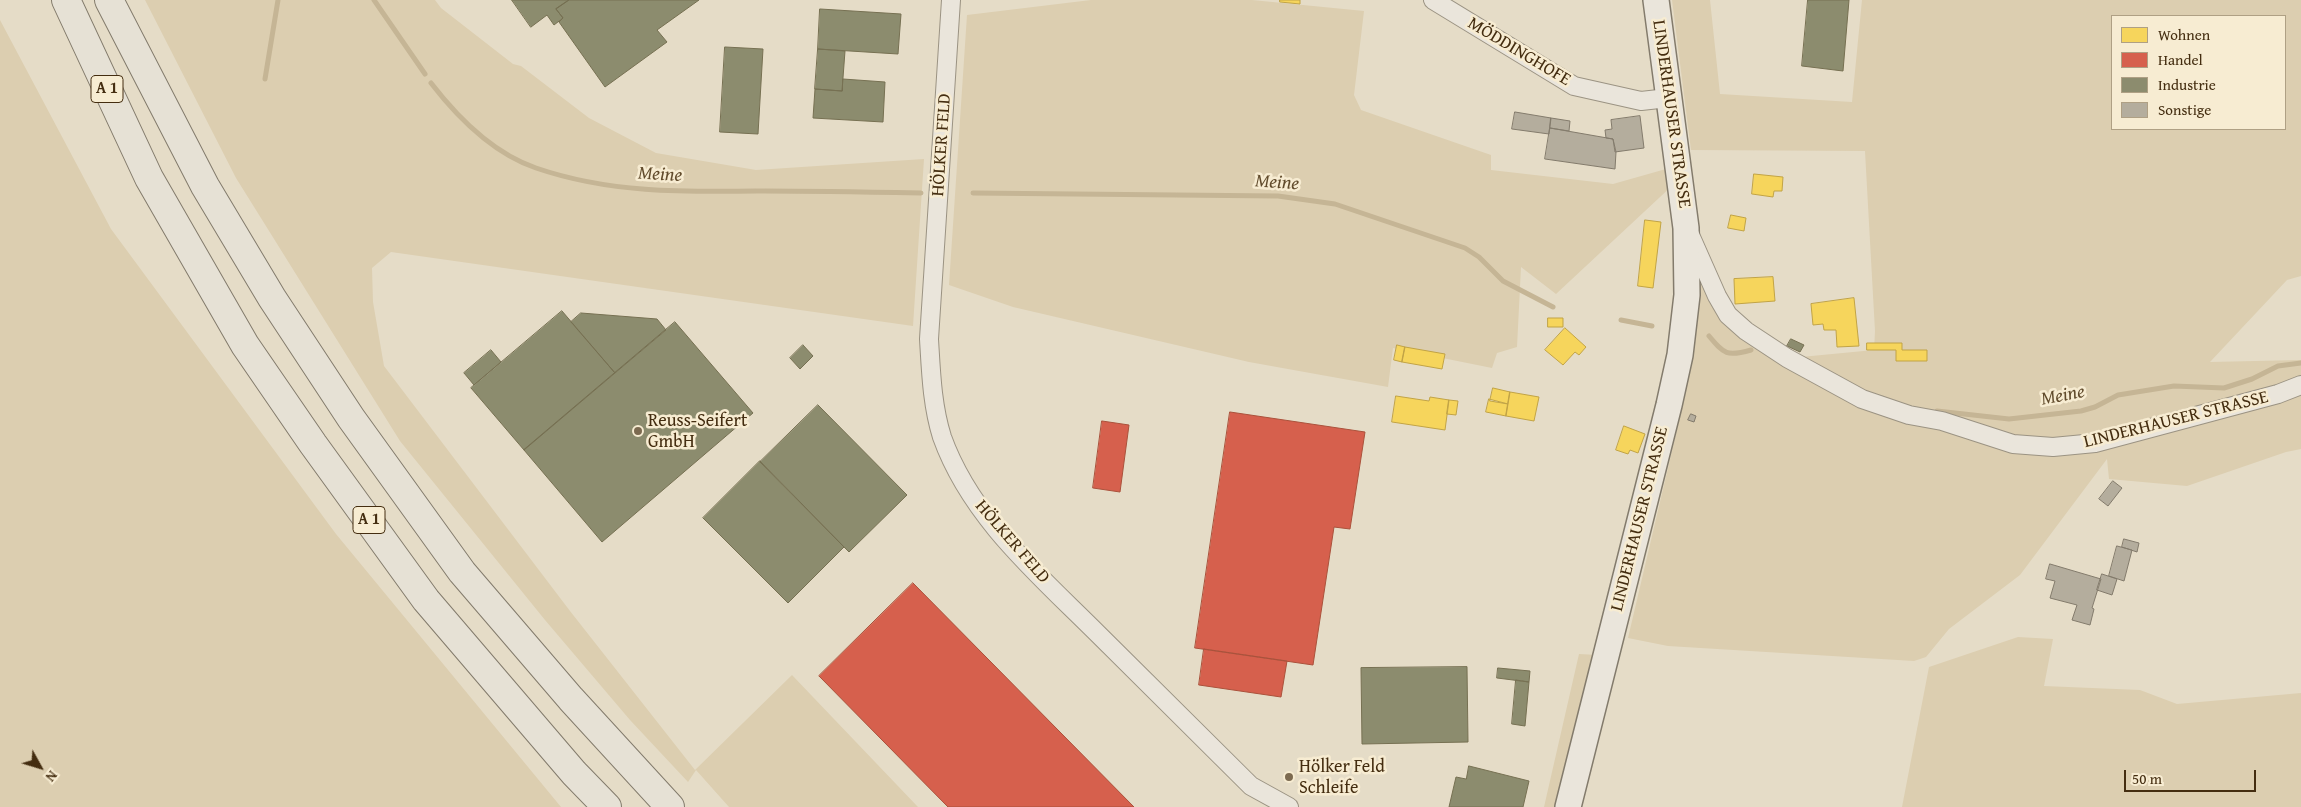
<!DOCTYPE html>
<meta charset="utf-8">
<style>
body{margin:0}
#map{position:relative;width:2301px;height:807px;overflow:hidden;background:#e5dcc7;font-family:"Gentium Book Plus",serif}
canvas{display:block}
.legend{position:absolute;left:2111px;top:15px;width:175px;height:115px;box-sizing:border-box;background:#f7ecd2;border:1px solid #afa084;margin:0;padding:6px 9px;list-style:none;font-size:15px;color:#442d10}
.legend li{display:flex;align-items:center;gap:10px;height:25px}
.legend b{width:25px;border:1px solid #afa084}
.north{position:absolute;left:15px;top:742px;width:50px;height:50px;-webkit-text-stroke:4px #f7ecd2;paint-order:stroke;rotate:129deg;font-size:14px;font-weight:700;line-height:20px;text-align:center;color:#442d10}
.north::after{content:'';display:block;margin:auto;width:18px;height:22px;background:#442d10;clip-path:polygon(50% 0,100% 100%,50% 72%,0 100%)}
.scale{position:absolute;left:2124px;top:770px;width:132px;height:22px;box-sizing:border-box;border:2px solid #442d10;border-top:0;padding-left:6px;font-size:15px;line-height:18px;white-space:nowrap;color:#442d10;-webkit-text-stroke:4px #f7ecd2;paint-order:stroke}
</style>
<div id="map">
<canvas width="2301" height="807"></canvas>
<ul class="legend">
<li><b style="height:14px;background:#f6d55c"></b>Wohnen</li>
<li><b style="height:14px;background:#d6604d"></b>Handel</li>
<li><b style="height:14px;background:#8c8c6e"></b>Industrie</li>
<li><b style="height:14px;background:#b4ad9d"></b>Sonstige</li>
</ul>
<div class="north">N</div>
<div class="scale">50 m</div>
</div>
<script>
const context = document.querySelector('canvas').getContext('2d');
context.lineJoin = 'round';
function paint(path, color) { context.fillStyle = color; context.fill(path, 'evenodd'); }
function stroke(path, color, width, dash) { context.strokeStyle = color; context.lineWidth = width; context.lineCap = dash ? 'butt' : 'round'; context.setLineDash(dash || []); context.stroke(path); }
function write(font, color, halo, rows, align = 'center') {
  context.font = font + ' "Gentium Book Plus",serif'; context.lineWidth = 5; context.setLineDash([]); context.textBaseline = 'middle'; context.strokeStyle = halo; context.fillStyle = color; for (const [text, x, y, turn = 0] of rows) {
    context.save(); context.translate(x, y); context.rotate((+turn || 0) * Math.PI / 180); context.textAlign = isNaN(turn) ? turn : align; if (halo) context.strokeText(text, 0, 0); context.fillText(text, 0, 0); context.restore();
  }
}
const green = new Path2D(`
 M145,0H435L441,8L513,64L521,66L589,118L656,153L756,170L924,159L913,326L391,252L372,268L373,302L384,366L570,611L695,770L792,675L918,807H729L696,770L688,782L630,720L545,620L400,441L236,178Z
 M1091,0H1252L1364,11L1354,95L1361,110L1491,155V170L1613,184L1673,167L1674,184L1556,294L1521,267L1517,347L1497,353L1492,368L1393,348L1388,387L1249,362L1013,307L949,285L967,15Z
 M1672,0H1710L1720,94L1852,102L1862,0H2301V276L2287,280L2210,362L2301,360V449L2286,452L2187,486L2109,479L2107,459L2020,575L1949,629L1926,657L1914,661L1668,646L1628,638L1680,417L1689,352L1696,258L1708,295L1801,357L1874,350L1875,331L1865,151L1691,150ZM2112,16H2285V129H2112Z
 M0,20L111,229L336,534L561,807H0Z
 M2018,637L2053,639L2044,686L2140,690L2177,704L2301,693V807H1902L1929,667Z
 M1579,654L1598,655L1559,807H1544Z`);
const homes = new Path2D(`
 M1280,0H1300V4L1280,2Z
 M1754,174L1783,177L1782,191H1774L1773,197L1752,194Z
 M1731,215L1746,218L1744,231L1728,228Z
 M1645,220L1661,222L1653,288L1638,286Z
 M1773,277L1775,301L1735,304L1734,279Z
 M1854,298L1859,346L1837,347L1836,330H1824L1823,324L1813,325L1811,304Z
 M1548,318H1563V327H1548Z
 M1565,328L1586,347L1579,355L1575,352L1563,365L1545,350Z
 M1867,343H1902V350H1927V361H1896V350H1867Z
 M1397,345L1405,347L1402,362L1394,360Z
 M1405,347L1445,354L1442,369L1402,362Z
 M1493,388L1510,392L1508,404L1490,401Z
 M1510,392L1539,397L1534,421L1506,416Z
 M1396,396L1429,401L1430,397L1449,400L1445,430L1392,422Z
 M1489,399L1508,404L1506,416L1486,412Z
 M1449,400L1458,401L1456,415L1447,414Z
 M1624,426L1645,434L1638,453L1630,450L1628,454L1616,450Z`);
const shops = new Path2D(`
 M1230,412L1365,432L1350,529L1334,527L1313,665L1195,648Z
 M1102,421L1129,425L1120,492L1093,488Z
 M913,583L1134,807H948L819,676Z
 M1204,649L1287,661L1281,697L1199,685Z`);
const industry = new Path2D(`
 M512,0H569L556,9L563,18L554,25L547,15L531,27Z
 M569,0H699L657,30L667,42L605,87L559,22L563,18L556,9Z
 M1808,0H1849L1843,71L1802,66Z
 M820,9L901,14L898,54L818,49Z
 M725,47L763,49L758,134L720,132Z
 M818,49L845,51L842,91L815,89Z
 M843,79L885,82L883,122L813,118L815,89L842,91Z
 M562,311L615,373L524,450L471,388Z
 M581,313L657,319L666,330L615,373L571,322Z
 M675,322L753,413L602,542L524,450Z
 M1791,339L1804,345L1800,352L1787,346Z
 M803,345L813,356L800,369L790,358Z
 M491,350L501,362L474,385L464,373Z
 M818,405L907,495L849,552L760,462Z
 M760,461L844,547L788,603L703,518Z
 M1467,667L1468,742L1362,744L1361,668Z
 M1498,668L1530,671L1529,682L1497,678Z
 M1516,680L1529,682L1525,726L1512,724Z
 M1469,766L1529,781L1523,807H1449L1456,777L1466,779Z`);
const stream = new Path2D(`
 M374,0L425,74
 M265,79L278,0
 M431,83C458,118 492,153 536,168C612,194 686,192 765,191C817,191 869,192 921,193
 M973,193L1278,196L1335,204L1465,248L1479,257L1503,281L1553,307
 M1621,320L1652,326
 M1709,336C1724,354 1727,357 1751,350
 M1937,411L2009,419L2081,411L2095,407L2118,395L2174,386L2224,388L2252,379L2278,366L2301,363`);
const building = new Path2D(`
 M1515,112L1551,118L1549,134L1512,129Z
 M1640,116L1644,148L1615,152L1613,139L1606,138L1605,130L1612,129L1611,120Z
 M1551,118L1570,121L1569,131L1550,128Z
 M1550,128L1613,139L1616,152L1615,169L1545,159Z
 M1691,414L1696,416L1694,422L1688,420Z
 M2113,481L2122,488L2108,506L2099,499Z
 M2124,539L2139,543L2137,552L2122,547Z
 M2117,546L2132,550L2124,581L2109,576Z
 M2050,564L2101,579L2092,608L2094,609L2090,625L2072,620L2077,605L2050,598L2055,581L2046,579Z
 M2102,574L2117,579L2112,595L2097,590Z`);
const minor = new Path2D(`
 M951,0L929,339C931,372 932,405 942,437C971,518 1039,575 1098,634C1149,685 1200,736 1251,786L1289,807
 M1433,0L1574,86L1641,101L1668,98
 M1690,235L1717,296L1728,315L1746,331L1787,358L1862,399L1909,415L1942,421L2013,444L2053,447L2095,443L2278,394L2301,385`);
const secondary = new Path2D(`
 M1568,807L1669,405L1680,355L1687,295L1686,228L1656,0`);
const motorway = new Path2D(`
 M66,0L149,178L245,345L313,444L426,600L574,773L607,807
 M109,0L205,186L272,298L351,418L462,572L571,699L670,807`);
const markers = [
 [638,431,5,"#7c6a50"],
 [1289,777,5,"#7c6a50"]
];
const shields = [
 [107,89,32],
 [369,520,32]
];
const shieldNames = [
 ["A 1",107,89],
 ["A 1",369,520]
];
const streetNames = [
 ["MÖDDINGHOFE",1519,52,31],
 ["LINDERHAUSER STRASSE",1671,114,82],
 ["HÖLKER FELD",942,145,-86],
 ["LINDERHAUSER STRASSE",2176,420,-14],
 ["LINDERHAUSER STRASSE",1640,519,-76],
 ["HÖLKER FELD",1012,542,49]
];
const poiNames = [
 ["Reuss-Seifert",648,421],
 ["GmbH",648,442],
 ["Hölker Feld",1299,767],
 ["Schleife",1299,788]
];
const waterNames = [
 ["Meine",660,175,3],
 ["Meine",1277,183,4],
 ["Meine",2063,396,-11]
];
paint(green, '#dcceb0');
paint(homes, '#f6d55c');
stroke(homes, '#c1a345', 1);
paint(shops, '#d6604d');
stroke(shops, '#aa513b', 1);
paint(industry, '#8c8c6e');
stroke(industry, '#767052', 1);
stroke(stream, '#c5b595', 5);
paint(building, '#b4ad9d');
stroke(building, '#837b6c', 1);
stroke(minor, '#9b9383', 20);
stroke(secondary, '#837b6c', 28);
stroke(motorway, '#837b6c', 30);
stroke(minor, '#eae5db', 18);
stroke(secondary, '#eae5db', 25);
stroke(motorway, '#e6e1d5', 28);
for (const [x, y, r, color] of markers) { const dot = new Path2D(); dot.arc(x, y, r, 0, 2 * Math.PI); context.fillStyle = color; context.fill(dot); stroke(dot, '#f7ecd2', 2); }
for (const [x, y, w] of shields) { const box = new Path2D(); box.roundRect(x - w / 2, y - 13.5, w, 27, 4); context.fillStyle = '#f7ecd2'; context.fill(box); stroke(box, '#442d10', 1); }
write('bold 16px', '#442d10', null, shieldNames);
write('18px', '#442d10', '#f7ecd2', streetNames);
write('18px', '#442d10', '#f7ecd2', poiNames, 'left');
write('italic 19px', '#614b2c', '#f7ecd2', waterNames);
</script>
